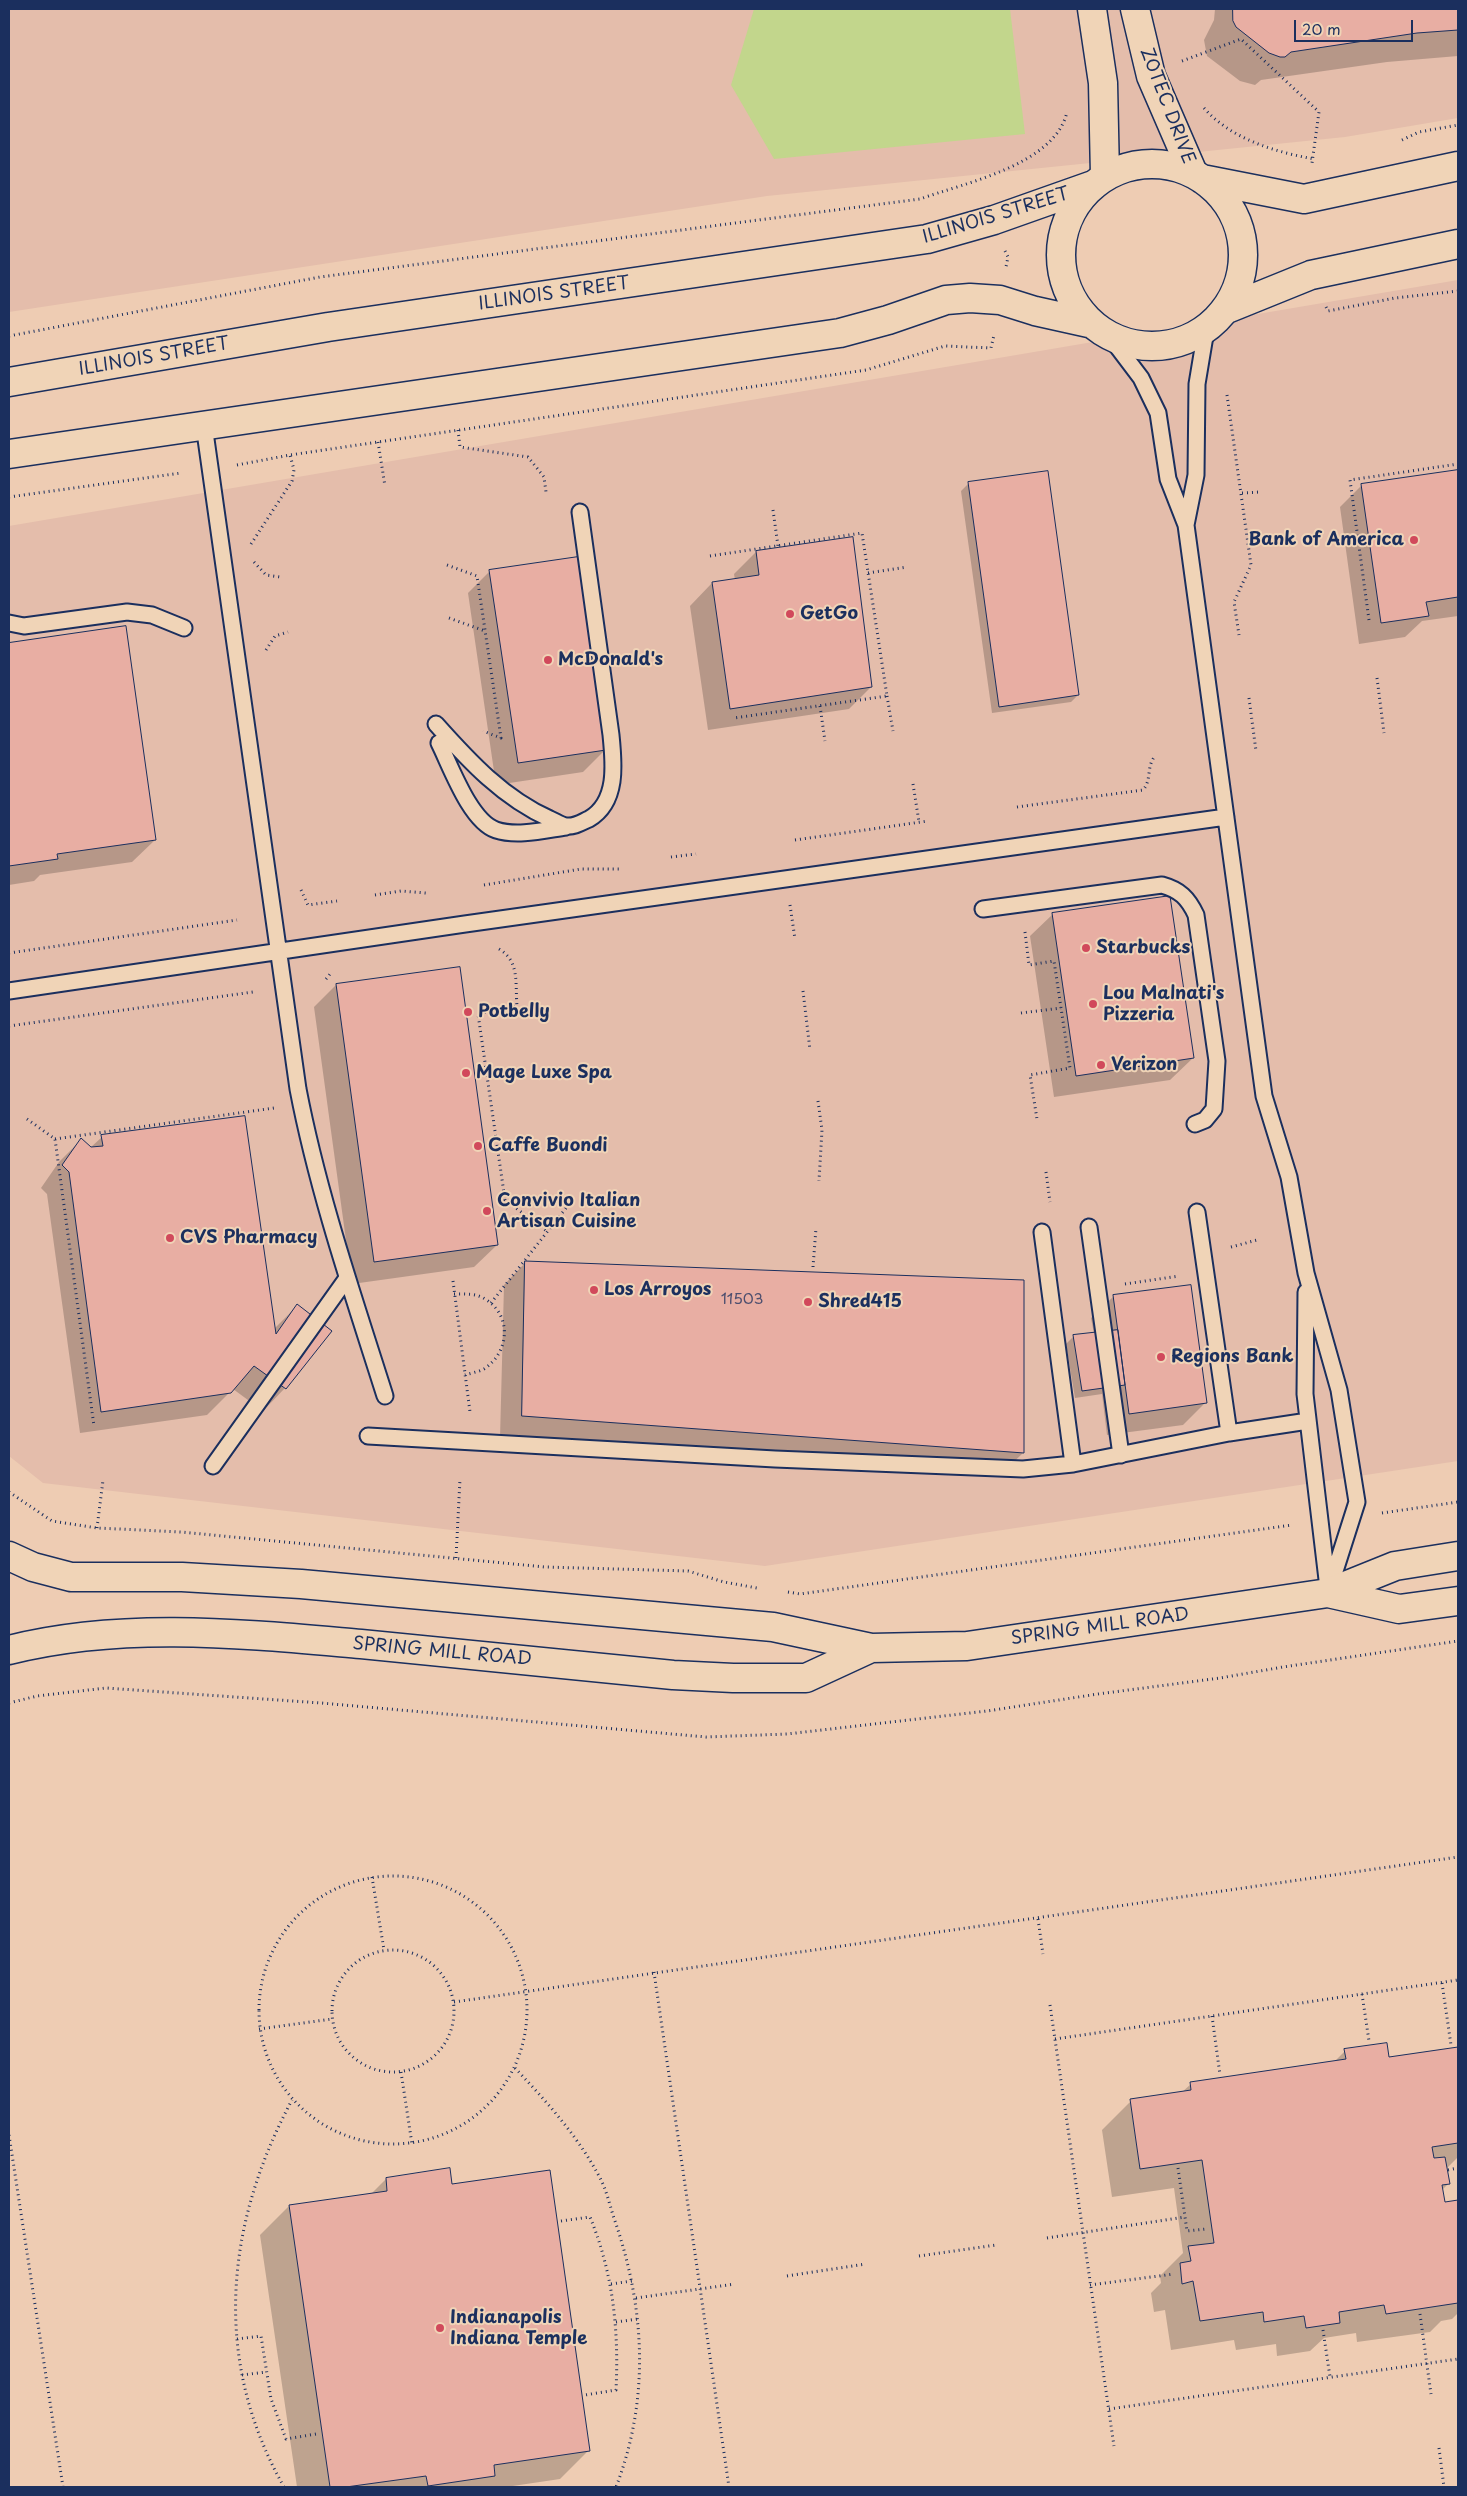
<!DOCTYPE html>
<style>
body{margin:0}
#map{position:relative;width:1467px;height:2496px;overflow:hidden;background:#eeccb3;font-family:"Playpen Sans",sans-serif}
canvas{display:block}
.frame{position:absolute;inset:0;border:10px solid #1b2f5e;pointer-events:none}
.scale{position:absolute;left:1294px;top:20px;width:119px;height:22px;box-sizing:border-box;border:2px solid #1b2f5e;border-top:0;padding-left:6px;font-size:15px;line-height:18px;white-space:nowrap;color:#1b2f5e;-webkit-text-stroke:4px #f0d4b7;paint-order:stroke}
</style>
<div id="map">
<canvas width="1467" height="2496"></canvas>
<div class="frame"></div>
<div class="scale">20 m</div>
</div>
<script>
const context = document.querySelector('canvas').getContext('2d');
context.lineJoin = 'round';
function paint(path, color) { context.fillStyle = color; context.fill(path, 'evenodd'); }
function stroke(path, color, width, dash) { context.strokeStyle = color; context.lineWidth = width; context.lineCap = dash ? 'butt' : 'round'; context.setLineDash(dash || []); context.stroke(path); }
function write(font, color, halo, rows, align = 'center') {
  context.font = font + ' "Playpen Sans",sans-serif'; context.lineWidth = 4; context.setLineDash([]); context.textBaseline = 'middle'; context.strokeStyle = halo; context.fillStyle = color; for (const [text, x, y, turn = 0] of rows) {
    context.save(); context.translate(x, y); context.rotate((+turn || 0) * Math.PI / 180); context.textAlign = isNaN(turn) ? turn : align; if (halo) context.strokeText(text, 0, 0); context.fillText(text, 0, 0); context.restore();
  }
}
const built = new Path2D(`
 M9,9H1458V118L1345,137L767,196L9,312Z
 M1458,280V1461L765,1566L43,1483L9,1456V526Z`);
const green = new Path2D(`
 M754,9H1010L1025,134L774,159L731,85Z`);
const shadow = new Path2D(`
 M1215,9H1458V56L1387,62L1261,80L1255,85L1240,81L1207,56L1204,40L1214,20Z
 M1458,471V616L1422,621L1405,637L1359,644L1340,507L1362,485Z
 M968,484L1078,695L1071,702L992,713L961,491Z
 M756,552L871,687L849,709L708,730L690,606L712,583L735,580L734,574Z
 M490,571L605,750L583,772L496,785L468,593Z
 M125,627L155,840L132,862L40,875L34,881L9,885V644Z
 M1053,914L1193,1058L1170,1080L1054,1097L1030,936Z
 M336,985L497,1245L474,1267L352,1284L314,1007Z
 M102,1137L274,1329L297,1306L285,1388L263,1411L233,1389L207,1415L80,1433L47,1194L41,1188L59,1162L81,1140L90,1148Z
 M526,1262L1023,1453L1000,1475L500,1438L504,1285Z
 M1114,1296L1205,1403L1183,1425L1107,1435L1102,1394L1075,1398L1066,1344L1074,1336L1094,1334L1091,1318Z
 M1458,2048V2157L1447,2168L1448,2184L1442,2190L1444,2203L1458,2201V2313L1452,2319L1441,2321L1430,2332L1357,2342L1356,2333L1324,2338L1310,2351L1277,2356L1276,2344L1236,2350L1234,2340L1171,2350L1165,2310L1154,2312L1151,2293L1161,2283L1160,2276L1183,2253L1174,2188L1112,2197L1102,2130L1131,2101L1181,2093L1191,2084L1334,2062L1345,2051L1388,2059Z
 M386,2179L589,2450L560,2479L506,2487H297L260,2235L289,2206L370,2195Z`);
const building = new Path2D(`
 M1233,9H1458V30L1417,33L1291,52L1285,57H1280L1269,53L1236,27L1233,21Z
 M1458,470V597L1426,602L1429,616L1381,623L1361,484Z
 M1048,471L1079,695L999,707L968,482Z
 M853,537L872,687L730,709L712,582L759,575L756,551Z
 M578,557L606,750L518,763L489,570Z
 M126,626L156,840L57,854L58,859L9,866V643Z
 M1170,896L1194,1058L1076,1076L1052,913Z
 M460,967L498,1245L374,1262L336,984Z
 M245,1116L276,1334L297,1304L332,1331L286,1389L254,1366L231,1393L101,1412L69,1172L62,1165L81,1138L91,1147L103,1146L101,1135Z
 M525,1261L1024,1280V1453L522,1416Z
 M1191,1285L1207,1403L1129,1414L1113,1295Z
 M1118,1330L1125,1385L1082,1391L1073,1335Z
 M1387,2043L1389,2057L1458,2047V2143L1432,2147L1434,2158L1445,2157L1450,2184L1442,2185L1445,2202L1458,2200V2303L1386,2314L1384,2305L1339,2312L1340,2323L1306,2328L1304,2316L1264,2322L1263,2312L1200,2321L1193,2281L1182,2284L1180,2263L1191,2261L1188,2246L1214,2243L1202,2160L1140,2169L1130,2099L1191,2090L1190,2082L1346,2059L1344,2049Z
 M450,2168L452,2184L550,2170L590,2451L494,2465L495,2476L428,2486L426,2476L346,2487H330L289,2205L387,2191L386,2178Z`);
const path = new Path2D(`
 M1182,61L1241,39L1319,112L1312,163
 M1204,108C1231,139 1275,152 1314,159
 M1402,140L1419,132L1458,125
 M1005,251L1008,257L1006,267
 M1326,307L1328,311L1395,298L1458,291
 M9,336L320,277L920,199C964,183 1055,165 1067,112
 M1227,395L1251,565L1234,602L1239,635
 M458,430L460,447L528,457L544,477L546,492
 M378,442L385,486
 M237,465L290,455L866,370L945,346L991,348L994,335
 M1242,493L1260,492
 M9,497L181,473
 M773,510L778,546
 M251,544L292,481L294,470L290,455
 M710,556L862,533L887,696L734,718
 M254,562L266,575L280,577
 M447,565L477,576L501,738L483,731
 M868,573L907,567
 M449,618L485,631
 M1369,620L1350,480L1458,464
 M266,650L275,636L288,632
 M1377,678L1384,733
 M887,696L893,731
 M1249,698L1256,751
 M820,706L825,741
 M913,784L919,822
 M1017,807L1143,790C1152,780 1146,767 1155,756
 M795,840L928,821
 M671,857L696,854
 M484,885L581,869H619
 M301,890L308,905L337,901
 M375,895L401,891L426,893
 M790,905L795,939
 M1025,932L1029,965L1054,961L1070,1068L1030,1075L1037,1119
 M499,949C520,961 515,984 517,1006L478,1014L505,1200L548,1232
 M9,953L237,920
 M326,979L330,974
 M803,991L810,1050
 M1021,1013L1061,1008
 M9,1026L253,992
 M818,1101L822,1130L819,1181
 M27,1119L55,1139L94,1426
 M55,1139L274,1108
 M1046,1172L1050,1202
 M1231,1247L1257,1240
 M813,1267L816,1228
 M453,1281L470,1412
 M1125,1284L1179,1276
 M454,1294C465,1294 476,1293 485,1299C512,1315 510,1352 484,1369C478,1372 471,1373 465,1375
 M491,1303L574,1198
 M9,1492L52,1521L97,1528L181,1532L545,1567L688,1571L724,1582L757,1588
 M1382,1513L1458,1502
 M97,1528L103,1480
 M456,1558L460,1479
 M788,1592L800,1594L1292,1525
 M9,1703L37,1696L106,1688L321,1703L706,1737L787,1734L987,1711L1098,1694L1220,1678L1283,1667L1458,1641
 M259 2010a134 134 0 1 1 268 0a134 134 0 1 1-268 0Z
 M372,1877L384,1950
 M1038,1919L1043,1954
 M332 2011a61 61 0 1 1 122 0a61 61 0 1 1-122 0Z
 M654,1972L729,2487
 M1442,1983L1451,2045
 M1362,1994L1369,2041
 M454,2002L1458,1857
 M1050,2005L1114,2446
 M1212,2016L1220,2075
 M259,2029L332,2019
 M1055,2039L1458,1980
 M515,2068C546,2101 578,2136 600,2178C607,2191 610,2207 615,2221C645,2309 650,2399 616,2487
 M401,2072L412,2144
 M9,2135L63,2487
 M1178,2168L1187,2231L1206,2229
 M1448,2170L1458,2168
 M561,2221L590,2217C613,2273 619,2330 616,2390L585,2395
 M1047,2238L1185,2217
 M919,2256L996,2245
 M787,2276L866,2264
 M611,2284L632,2281
 M1090,2285L1174,2274
 M636,2298L735,2284
 M1420,2314L1431,2394
 M616,2322L638,2319
 M1323,2330L1330,2377
 M237,2339L261,2336L271,2399L286,2439L316,2434
 M242,2375L266,2372
 M1109,2409L1458,2359
 M1439,2448L1444,2487
 M284,2487C212,2360 225,2225 292,2100`);
const service = new Path2D(`
 M1110,337L1141,378L1158,413L1168,479L1186,525L1264,1096L1289,1177L1306,1273L1339,1390L1357,1502L1328,1593
 M204,425L298,1089C318,1193 353,1295 385,1396
 M1186,525L1196,475L1197,384L1206,330
 M9,623L24,626L127,612L152,615L184,628
 M436,724C469,761 503,798 550,819C555,821 562,826 567,826C575,827 582,822 589,819C618,802 614,764 611,735L580,512
 M439,743C451,767 470,821 496,830C517,837 545,830 566,827
 M983,909L1162,885C1180,890 1188,898 1196,915L1217,1061L1214,1109L1205,1120L1195,1124
 M9,991L465,924L1226,817
 M1197,1212L1229,1433
 M1089,1227L1121,1455
 M1042,1232L1073,1464
 M1306,1292L1305,1394L1328,1588
 M368,1436L775,1459L1023,1469L1073,1464L1229,1433L1308,1421
 M213,1466L347,1278`);
const minor = new Path2D(`
 M1092,9L1103,83L1105,176
 M1135,9L1151,76L1193,173`);
const tertiary = new Path2D(`
 M1061 255a91 91 0 1 1 182 0a91 91 0 1 1-182 0Z
 M1202,179L1304,199L1458,166
 M1227,309L1311,275L1458,244
 M9,382L328,327L927,239L994,220L1093,185
 M9,454L840,333L888,320L946,300L970,298L1000,300L1035,311L1089,323
 M9,1556L33,1567L71,1577H182L301,1584L773,1627L871,1648L967,1646L1328,1593L1395,1566L1458,1556
 M1328,1593L1399,1609L1458,1601
 M9,1650C124,1621 245,1634 361,1644C465,1654 569,1664 673,1675L733,1678H806L871,1648`);
const markers = [
 [1414,540,5,"#d1495b"],
 [790,614,5,"#d1495b"],
 [548,660,5,"#d1495b"],
 [1086,948,5,"#d1495b"],
 [1093,1004,5,"#d1495b"],
 [468,1012,5,"#d1495b"],
 [1101,1065,5,"#d1495b"],
 [466,1073,5,"#d1495b"],
 [478,1146,5,"#d1495b"],
 [487,1211,5,"#d1495b"],
 [170,1238,5,"#d1495b"],
 [594,1290,5,"#d1495b"],
 [808,1302,5,"#d1495b"],
 [1161,1357,5,"#d1495b"],
 [440,2328,5,"#d1495b"]
];
const numberNames = [
 ["11503",742,1300]
];
const streetNames = [
 ["ZOTEC DRIVE",1167,106,69],
 ["ILLINOIS STREET",996,216,-17],
 ["ILLINOIS STREET",554,294,-8],
 ["ILLINOIS STREET",154,357,-10],
 ["SPRING MILL ROAD",1100,1627,-8],
 ["SPRING MILL ROAD",442,1652,5]
];
const poiNames = [
 ["Bank of America",1404,540,"right"],
 ["GetGo",800,614],
 ["McDonald's",558,660],
 ["Starbucks",1096,948],
 ["Lou Malnati's",1103,994],
 ["Pizzeria",1103,1015],
 ["Potbelly",478,1012],
 ["Verizon",1111,1065],
 ["Mage Luxe Spa",476,1073],
 ["Caffe Buondi",488,1146],
 ["Convivio Italian",497,1201],
 ["Artisan Cuisine",497,1222],
 ["CVS Pharmacy",180,1238],
 ["Los Arroyos",604,1290],
 ["Shred415",818,1302],
 ["Regions Bank",1171,1357],
 ["Indianapolis",450,2318],
 ["Indiana Temple",450,2339]
];
paint(built, '#e4bdab');
paint(green, '#c2d68c');
paint(shadow, '#0003');
paint(building, '#e8aea3');
stroke(building, '#1b2f5e', 1);
stroke(service, '#1b2f5e', 19);
stroke(minor, '#1b2f5e', 31);
stroke(tertiary, '#1b2f5e', 31);
stroke(path, '#1b2f5e', 3, [1, 4]);
stroke(service, '#f0d4b7', 15);
stroke(minor, '#f0d4b7', 28);
stroke(tertiary, '#f0d4b7', 28);
for (const [x, y, r, color] of markers) { const dot = new Path2D(); dot.arc(x, y, r, 0, 2 * Math.PI); context.fillStyle = color; context.fill(dot); stroke(dot, '#f0d4b7', 2); }
write('15px', '#4e4f6f', null, numberNames);
write('18px', '#1b2f5e', '#f0d4b7', streetNames);
write('bold 18px', '#1b2f5e', '#f0d4b7', poiNames, 'left');
</script>
